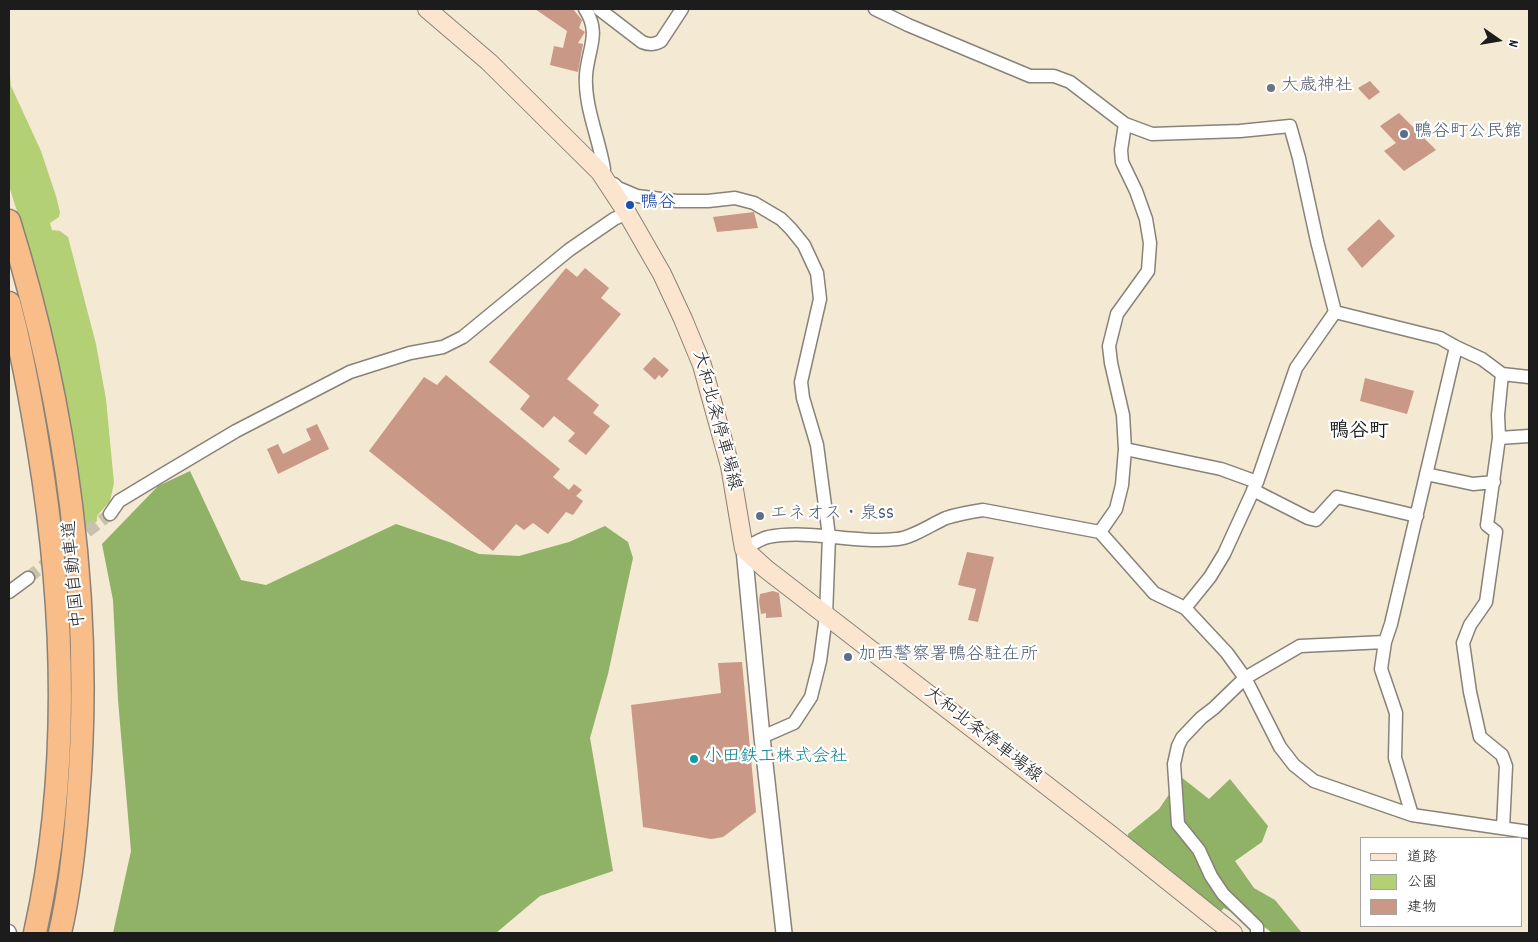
<!DOCTYPE html>
<meta charset="utf-8">
<style>
body{margin:0}
#map{position:relative;width:1538px;height:942px;overflow:hidden;background:#f4e9d3;font-family:Dekko,"Klee One",sans-serif}
canvas{display:block}
.frame{position:absolute;inset:0;border:10px solid #1c1c1c;pointer-events:none}
.legend{position:absolute;left:1360px;top:837px;width:162px;height:90px;box-sizing:border-box;background:#fff;border:1px solid #a4a4a4;margin:0;padding:6px 9px;list-style:none;font-size:15px;color:#1c1c1c}
.legend li{display:flex;align-items:center;gap:10px;height:25px}
.legend b{width:25px;border:1px solid #a4a4a4}
.north{position:absolute;left:1473px;top:15px;width:50px;height:50px;-webkit-text-stroke:4px #fff;paint-order:stroke;rotate:103deg;font-size:14px;font-weight:700;line-height:20px;text-align:center;color:#1c1c1c}
.north::after{content:'';display:block;margin:auto;width:18px;height:22px;background:#1c1c1c;clip-path:polygon(50% 0,100% 100%,50% 72%,0 100%)}
</style>
<div id="map">
<canvas width="1538" height="942"></canvas>
<div class="frame"></div>
<ul class="legend">
<li><b style="height:6px;background:#fce5cf"></b>道路</li>
<li><b style="height:14px;background:#b4d075"></b>公園</li>
<li><b style="height:14px;background:#c99886"></b>建物</li>
</ul>
<div class="north">N</div>
</div>
<script>
const context = document.querySelector('canvas').getContext('2d');
context.lineJoin = 'round';
function paint(path, color) { context.fillStyle = color; context.fill(path, 'evenodd'); }
function stroke(path, color, width, dash) { context.strokeStyle = color; context.lineWidth = width; context.lineCap = dash ? 'butt' : 'round'; context.setLineDash(dash || []); context.stroke(path); }
function write(font, color, halo, rows, align = 'center') {
  context.font = font + ' Dekko,"Klee One",sans-serif'; context.lineWidth = 4.5; context.setLineDash([]); context.textBaseline = 'middle'; context.strokeStyle = halo; context.fillStyle = color; for (const [text, x, y, turn = 0] of rows) {
    context.save(); context.translate(x, y); context.rotate((+turn || 0) * Math.PI / 180); context.textAlign = isNaN(turn) ? turn : align; if (halo) context.strokeText(text, 0, 0); context.fillText(text, 0, 0); context.restore();
  }
}
const green = new Path2D(`
 M9,68L11,86L41,151L56,196L60,212L59,217L50,223L52,230L60,231L68,237L96,344L106,399L114,483L110,501L97,516V521L85,531L67,409L28,246L9,186Z`);
const forest = new Path2D(`
 M190,471L241,580L266,585L396,524L452,543L479,554L519,556L569,542L605,526L628,542L633,558L608,674L590,738L613,871L540,896L496,933H113L131,851L118,700L113,600L102,544L158,486Z
 M1181,777L1209,799L1230,779L1268,826L1262,842L1235,861L1254,888L1275,900L1302,933H1272C1259,921 1240,917 1224,908L1218,914L1128,842V834L1159,809Z`);
const building = new Path2D(`
 M535,9H573L582,20L579,28L585,32L578,43L583,44L578,72L550,65L554,46L563,48L567,31Z
 M1370,81L1380,92L1369,100L1358,88Z
 M1399,113L1436,150L1404,171L1384,151L1396,143L1380,126Z
 M754,212L758,228L717,232L713,217Z
 M1379,219L1395,236L1362,268L1347,249Z
 M566,268L577,277L585,268L609,288L601,298L621,314L567,379L599,405L593,413L610,426L586,455L568,441L575,433L554,416L543,428L520,409L530,396L489,362Z
 M654,357L669,370L662,378L659,375L655,380L643,369Z
 M446,375L560,469L553,477L569,490L574,484L582,490L576,496L583,501L573,515L566,512L548,534L533,523L524,530L516,524L493,551L369,451L424,377L437,385Z
 M1365,378L1414,391L1407,414L1360,401Z
 M317,424L329,449L278,474L267,449L278,444L283,454L311,440L306,429Z
 M967,552L994,557L978,622L968,620L976,589L958,585Z
 M773,591L779,593L782,617L766,618V613L761,614L759,601L760,594Z
 M742,662L756,812L723,837L711,839L643,827L631,705L721,693L718,663Z`);
const minorTunnel = new Path2D(`
 M73,543L110,514
 M28,578L55,556`);
const minor = new Path2D(`
 M585,9C601,33 588,49 586,75C584,106 599,138 604,169L600,172
 M599,9L642,42C649,45 654,45 661,41L682,9
 M875,9L908,25L1030,76H1054L1070,82L1125,124L1121,150L1122,162L1136,191L1146,219L1150,243L1148,271L1117,314L1109,346L1111,363L1123,415L1125,449L1122,485L1116,509L1100,532
 M1125,124L1152,134L1240,131L1290,126L1299,158L1317,241L1335,312L1296,368L1257,482L1224,554L1210,577L1185,608
 M609,185L614,184L618,188L637,196L677,201H708L735,198L754,203L781,219L791,229L804,245L817,273L820,299L801,382L803,398L817,445L829,536L826,616L820,661L811,697L794,723L762,737
 M1335,312L1440,338L1456,347L1482,359L1502,374L1529,377
 M1502,374L1498,415L1499,438L1487,525L1496,532L1486,602L1470,625L1463,643L1470,692L1480,737L1502,755L1506,766L1503,828
 M1499,438L1529,436
 M1125,449L1221,469L1257,482
 M1426,474L1473,484L1494,482
 M1253,490L1308,518L1316,520L1337,497L1417,516
 M110,514L119,501L167,472L236,431L350,372L410,353L443,347L463,337L569,250L614,219L627,213
 M744,549C751,545 760,539 768,537C811,529 854,544 897,539C912,538 932,524 946,518C958,514 970,512 983,510L1100,532L1154,593L1185,608L1227,653L1245,678L1280,747L1294,765L1314,781L1412,815L1529,832
 M9,592L28,578
 M1412,815L1395,758L1396,713L1381,669L1385,642L1391,624L1456,347
 M9,931L10,933
 M1257,933V927L1223,894L1211,876L1199,850L1178,824L1174,764L1178,746L1182,738L1201,718L1214,708L1245,678L1300,646L1385,642`);
const tertiary = new Path2D(`
 M744,549L762,737L784,933`);
const secondary = new Path2D(`
 M427,9L489,62L600,172L627,213L662,274L683,319L702,365L730,466L744,549L766,569L1112,836L1233,933`);
const motorway = new Path2D(`
 M9,221C67,406 94,605 78,799C75,843 70,889 60,933
 M9,303C22,351 31,401 39,451C65,610 70,776 35,933`);
const markers = [
 [1271,88,5,"#6b7280"],
 [1404,134,5,"#5c6f8a"],
 [630,205,5,"#1a4fb4"],
 [760,516,5,"#5c6f8a"],
 [848,657,5,"#5c6f8a"],
 [694,759,5,"#0f9aa8"]
];
const worshipNames = [
 ["大歳神社",1281,88]
];
const serviceNames = [
 ["鴨谷町公民館",1414,134],
 ["エネオス・泉SS",770,516],
 ["加西警察署鴨谷駐在所",858,657]
];
const transitNames = [
 ["鴨谷",640,205]
];
const streetNames = [
 ["大和北条停車場線",715,421,75],
 ["中国自動車道",76,574,-95],
 ["大和北条停車場線",982,736,38]
];
const cultureNames = [
 ["小田鉄工株式会社",704,759]
];
const quarterNames = [
 ["鴨谷町",1359,433]
];
paint(green, '#b4d075');
paint(forest, '#8fb266');
paint(building, '#c99886');
stroke(minorTunnel, '#c9c0ae', 12, [12, 6]);
stroke(minor, '#888278', 15);
stroke(tertiary, '#888278', 18);
stroke(secondary, '#888278', 20);
stroke(motorway, '#888278', 25);
stroke(minor, '#fff', 12);
stroke(tertiary, '#fff', 15);
stroke(secondary, '#fce5cf', 18);
stroke(motorway, '#f8bd88', 22);
for (const [x, y, r, color] of markers) { const dot = new Path2D(); dot.arc(x, y, r, 0, 2 * Math.PI); context.fillStyle = color; context.fill(dot); stroke(dot, '#fff', 2); }
write('18px', '#5b616d', '#fff', worshipNames, 'left');
write('18px', '#4e5e75', '#fff', serviceNames, 'left');
write('18px', '#164399', '#fff', transitNames, 'left');
write('18px', '#1c1c1c', '#fff', streetNames);
write('18px', '#0d838f', '#fff', cultureNames, 'left');
write('bold 20px', '#1c1c1c', '#fff', quarterNames);
</script>
